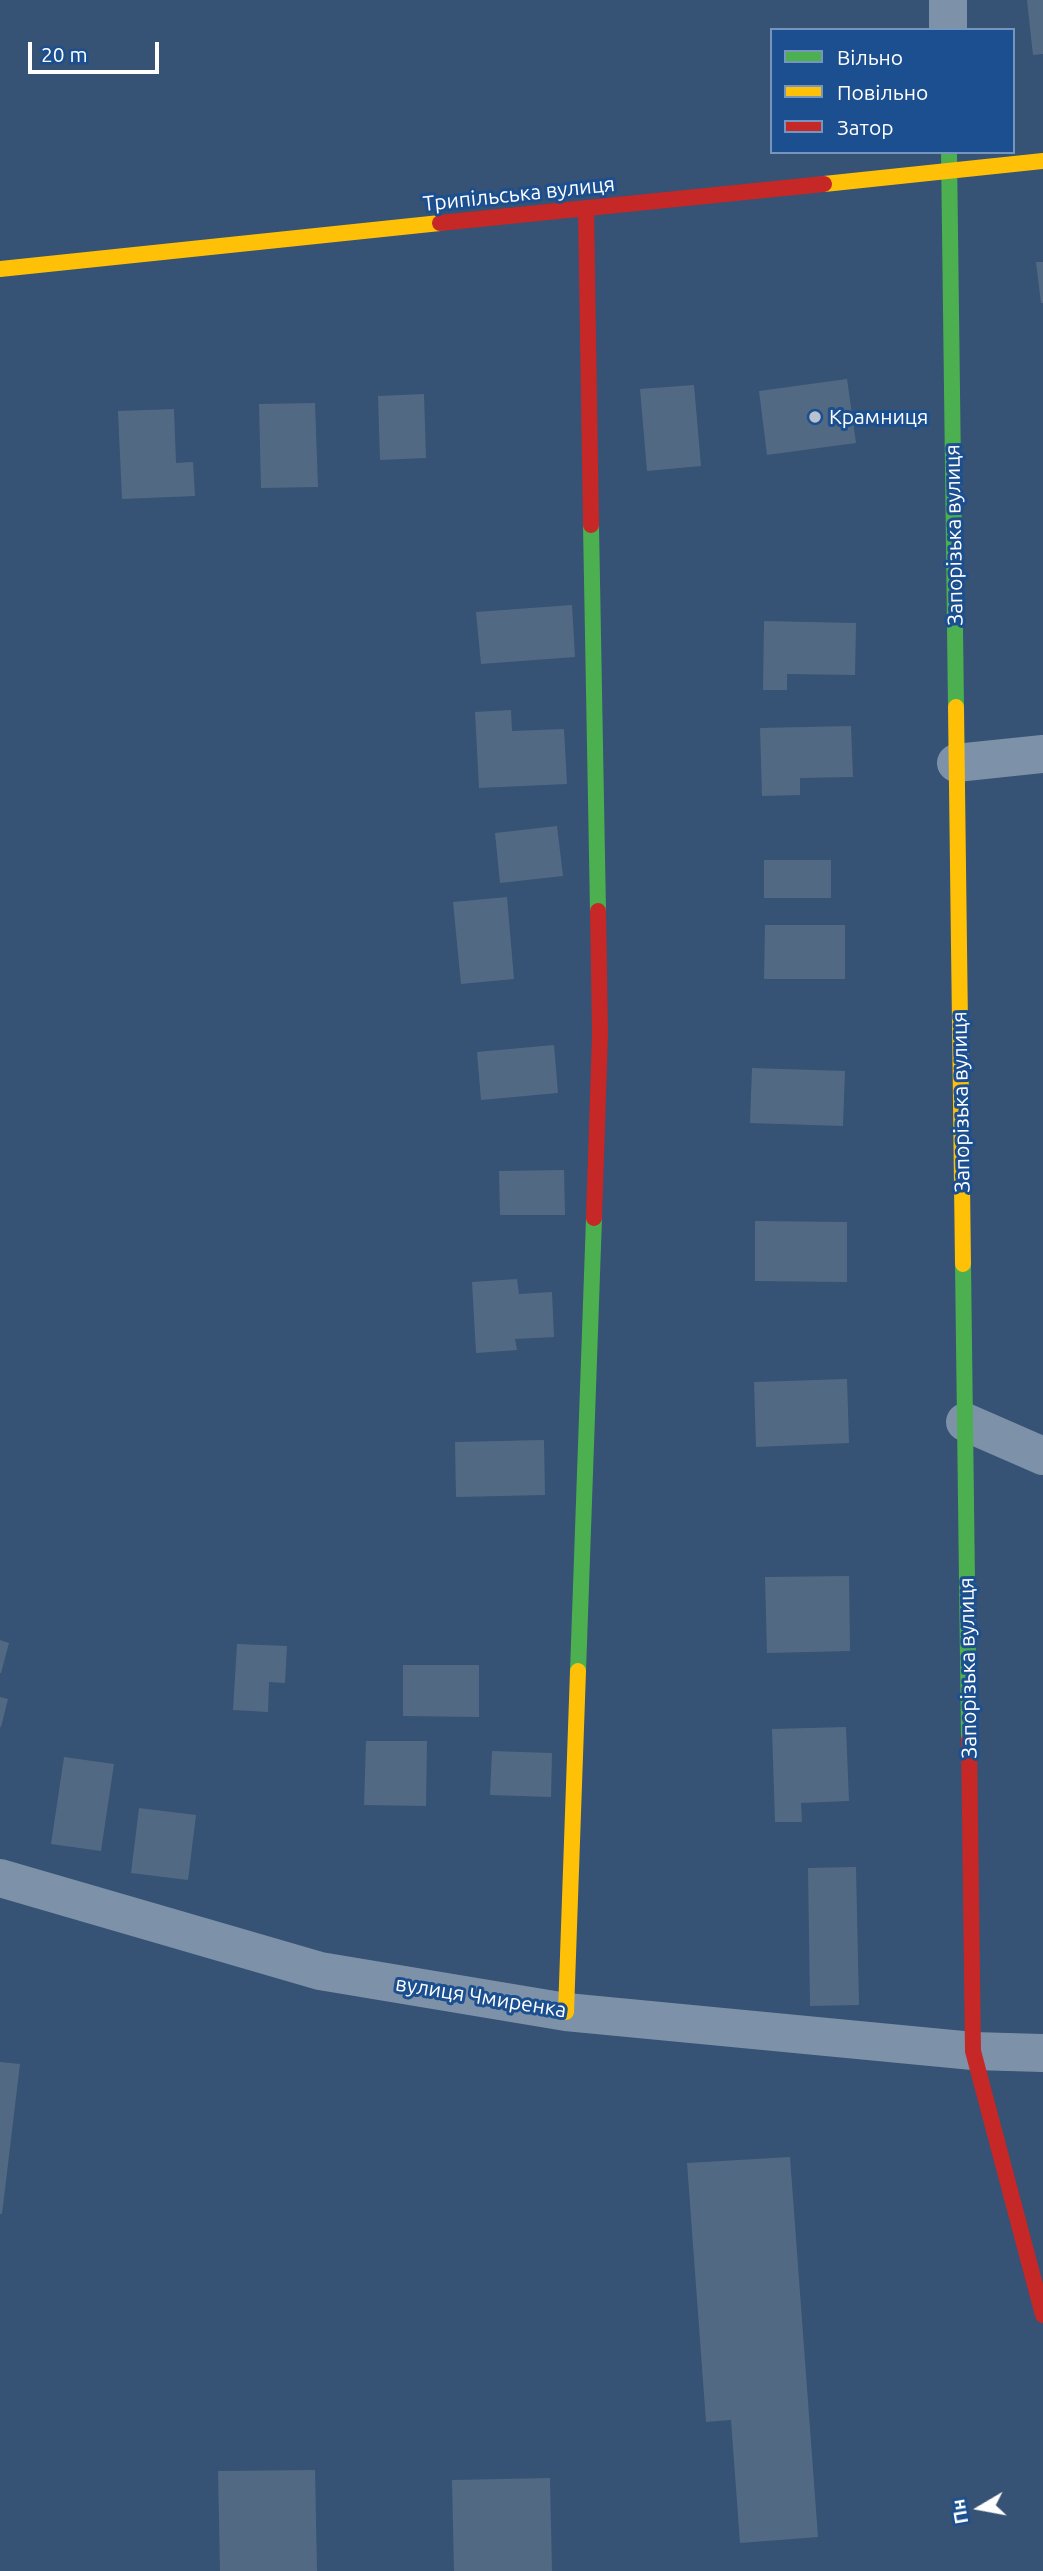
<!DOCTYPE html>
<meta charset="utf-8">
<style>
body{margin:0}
#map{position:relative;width:1043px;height:2571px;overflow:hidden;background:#365274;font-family:Ubuntu,sans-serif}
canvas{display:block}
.legend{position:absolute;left:770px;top:28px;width:245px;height:126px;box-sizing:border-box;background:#1b4f8f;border:2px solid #7695bc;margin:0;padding:9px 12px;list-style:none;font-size:21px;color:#fff}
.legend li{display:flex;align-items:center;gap:14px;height:35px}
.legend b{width:35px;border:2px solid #7695bc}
.north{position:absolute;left:945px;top:2473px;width:70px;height:70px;-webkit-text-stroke:5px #1b4f8f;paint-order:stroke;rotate:260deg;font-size:19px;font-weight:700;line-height:28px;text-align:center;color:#fff}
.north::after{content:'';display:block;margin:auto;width:24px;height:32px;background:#fff;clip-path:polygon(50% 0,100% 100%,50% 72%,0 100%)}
.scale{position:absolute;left:28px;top:42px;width:131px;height:32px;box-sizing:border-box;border:4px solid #fff;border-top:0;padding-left:9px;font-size:21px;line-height:24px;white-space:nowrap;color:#fff;-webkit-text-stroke:5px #1b4f8f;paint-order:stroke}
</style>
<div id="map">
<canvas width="1043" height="2571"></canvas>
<ul class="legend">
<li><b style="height:9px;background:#4caf50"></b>Вільно</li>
<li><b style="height:9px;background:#ffc107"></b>Повільно</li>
<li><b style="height:9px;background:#c62828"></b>Затор</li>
</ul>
<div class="north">Пн</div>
<div class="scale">20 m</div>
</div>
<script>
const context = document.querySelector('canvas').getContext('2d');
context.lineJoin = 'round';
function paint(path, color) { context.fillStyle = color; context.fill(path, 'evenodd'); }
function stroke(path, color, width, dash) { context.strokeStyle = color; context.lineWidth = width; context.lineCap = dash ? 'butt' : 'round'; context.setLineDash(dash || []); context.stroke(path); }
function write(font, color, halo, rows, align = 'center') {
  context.font = font + ' Ubuntu,sans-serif'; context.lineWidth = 6; context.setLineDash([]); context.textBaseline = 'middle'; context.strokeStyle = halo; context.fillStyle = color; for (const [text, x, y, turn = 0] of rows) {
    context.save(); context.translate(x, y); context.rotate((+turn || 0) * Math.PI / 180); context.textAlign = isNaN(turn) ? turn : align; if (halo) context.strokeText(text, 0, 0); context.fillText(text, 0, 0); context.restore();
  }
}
const building = new Path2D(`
 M1027,0H1043V54L1033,55Z
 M1036,262H1043V303H1041Z
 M847,379L856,443L767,455L759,391Z
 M694,385L701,466L647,471L640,389Z
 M424,394L426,458L380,460L378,396Z
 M315,403L318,487L261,488L259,404Z
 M174,409L176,463L193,462L195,496L122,499L118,411Z
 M572,605L575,657L481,664L476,612Z
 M764,621L856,623L855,675L787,674V690H763Z
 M511,710L512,731L564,729L567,784L479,788L475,712Z
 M851,726L853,777L800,778V795L762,796L760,728Z
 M557,826L563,876L500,883L495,833Z
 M764,860H831V898H764Z
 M507,897L514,979L461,984L453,902Z
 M765,925H845V979H764Z
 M554,1045L558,1093L481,1100L477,1052Z
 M752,1068L845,1071L843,1126L750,1123Z
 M564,1170L565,1215H500L499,1171Z
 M755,1221L847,1222V1282L755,1281Z
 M517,1279L519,1294L552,1292L554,1337L515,1339L517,1350L476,1353L472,1282Z
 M847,1379L849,1443L756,1447L754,1382Z
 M544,1440L545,1495L456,1497L455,1442Z
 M849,1576L850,1651L767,1653L765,1577Z
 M0,1640L9,1643L1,1673H0Z
 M237,1644L287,1646L285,1683L269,1682L268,1712L233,1710Z
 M403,1665H479V1717L403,1716Z
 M0,1697L8,1699L1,1727H0Z
 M846,1727L849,1801L801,1803L802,1822H775L772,1729Z
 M366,1741H427L426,1806L364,1805Z
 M492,1751L552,1753L551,1797L490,1795Z
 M64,1757L114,1764L101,1851L51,1844Z
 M139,1808L196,1815L188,1880L131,1873Z
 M856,1867L859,2005L810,2006L808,1868Z
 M0,2062L20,2064L2,2214H0Z
 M790,2157L818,2537L740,2543L731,2420L706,2422L687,2163Z
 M315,2470L317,2571H220L218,2471Z
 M550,2478L552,2571H454L452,2480Z`);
const street = new Path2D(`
 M948,0V30
 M956,763L1043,754
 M965,1422L1043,1456
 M0,1878L320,1971L566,2012L973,2051L1043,2053`);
const fast = new Path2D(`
 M949,152L956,707
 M591,525L598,911
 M963,1264L969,1740
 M578,1671L594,1218`);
const slow = new Path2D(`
 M824,184L1043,161
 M0,269L440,223
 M956,707L963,1264
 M566,2012L578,1671`);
const jam = new Path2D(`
 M586,209L591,525
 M440,223L824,184
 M594,1218L600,1034L598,911
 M969,1740L973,2051L1043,2315`);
const markers = [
 [815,417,7,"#b9c2ce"]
];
const streetNames = [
 ["Трипільська вулиця",519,194,-6],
 ["Запорізька вулиця",954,535,-91],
 ["Запорізька вулиця",961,1102,-91],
 ["Запорізька вулиця",968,1668,-91],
 ["вулиця Чмиренка",481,1997,9]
];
const poiNames = [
 ["Крамниця",829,417]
];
paint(building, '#526984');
stroke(street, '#7d92a8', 38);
stroke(fast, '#4caf50', 16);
stroke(slow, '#ffc107', 16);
stroke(jam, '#c62828', 16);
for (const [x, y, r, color] of markers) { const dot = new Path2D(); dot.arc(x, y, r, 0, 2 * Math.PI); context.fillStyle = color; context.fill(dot); stroke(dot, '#1b4f8f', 2.5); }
write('21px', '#fff', '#1b4f8f', streetNames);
write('21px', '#fff', '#1b4f8f', poiNames, 'left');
</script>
